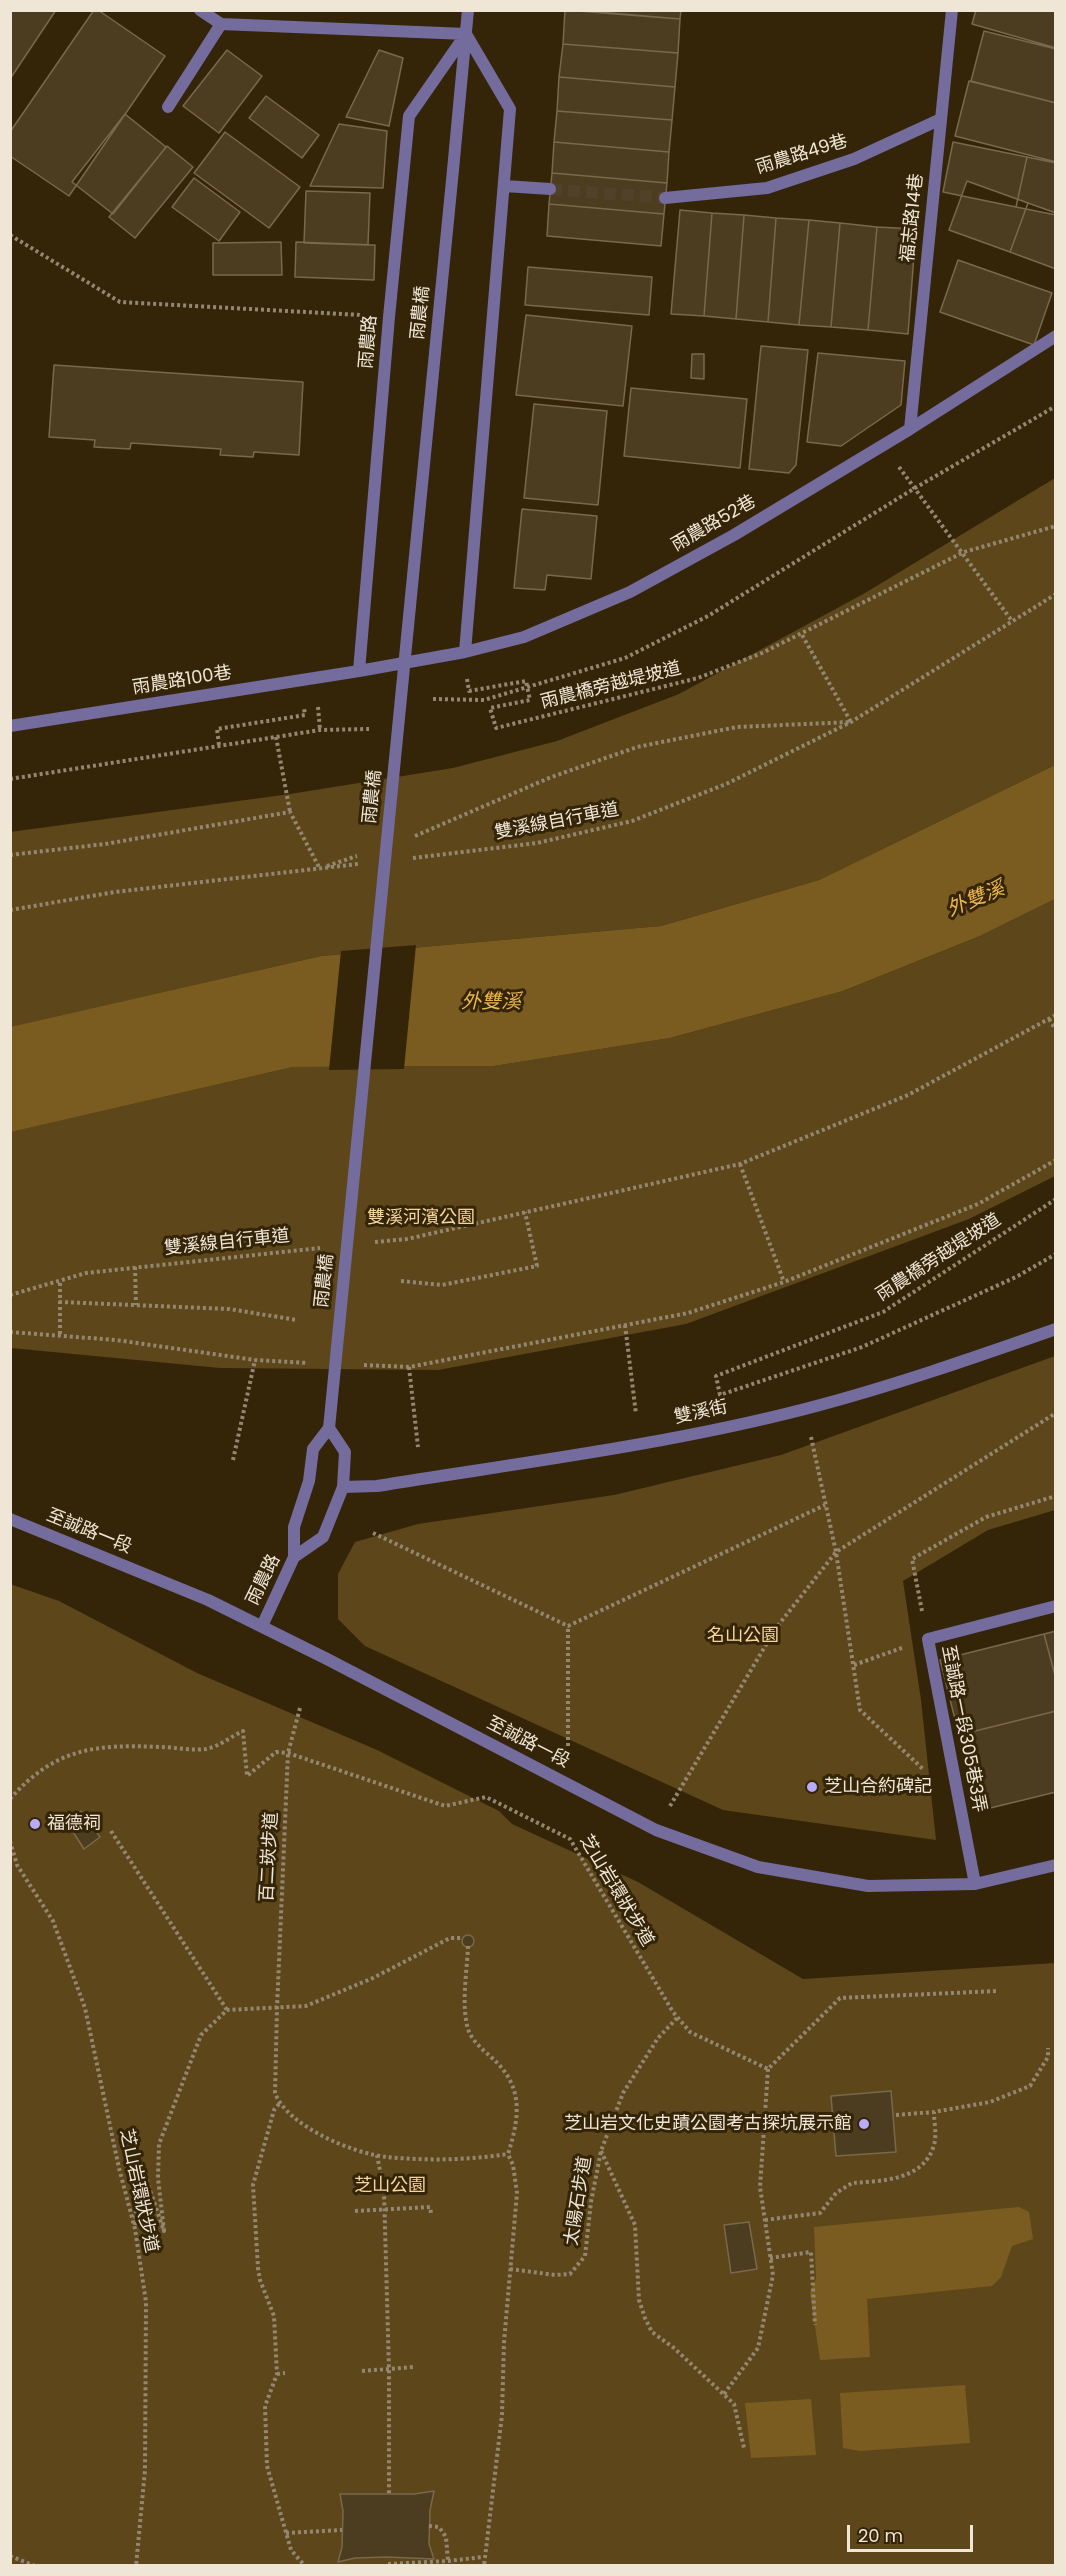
<!DOCTYPE html>
<meta charset="utf-8">
<style>
body{margin:0}
#map{position:relative;width:1066px;height:2576px;overflow:hidden;background:#342509;font-family:Poppins,sans-serif}
canvas{display:block}
.frame{position:absolute;inset:0;border:12px solid #f0e6d6;pointer-events:none}
.scale{position:absolute;left:847px;top:2525px;width:126px;height:27px;box-sizing:border-box;border:3px solid #f0e6d6;border-top:0;padding-left:8px;font-size:18px;line-height:21px;white-space:nowrap;color:#f0e6d6;-webkit-text-stroke:4px #342509;paint-order:stroke}
</style>
<div id="map">
<canvas width="1066" height="2576"></canvas>
<div class="frame"></div>
<div class="scale">20 m</div>
</div>
<script>
const context = document.querySelector('canvas').getContext('2d');
context.lineJoin = 'round';
function paint(path, color) { context.fillStyle = color; context.fill(path, 'evenodd'); }
function stroke(path, color, width, dash) { context.strokeStyle = color; context.lineWidth = width; context.lineCap = dash ? 'butt' : 'round'; context.setLineDash(dash || []); context.stroke(path); }
function write(font, color, halo, rows, align = 'center') {
  context.font = font + ' Poppins,"Noto Sans TC",sans-serif'; context.lineWidth = 6; context.setLineDash([]); context.textBaseline = 'middle'; context.strokeStyle = halo; context.fillStyle = color; for (const [text, x, y, turn = 0] of rows) {
    context.save(); context.translate(x, y); context.rotate((+turn || 0) * Math.PI / 180); context.textAlign = isNaN(turn) ? turn : align; if (halo) context.strokeText(text, 0, 0); context.fillText(text, 0, 0); context.restore();
  }
}
const green = new Path2D(`
 M1055,478V765L819,880L661,926L321,956L11,1027L10,832L290,794L453,768L557,741L679,694L865,593Z
 M1055,899V1176L969,1219L686,1324L438,1370L220,1368L11,1348L10,1132L293,1067L494,1066L670,1038L843,991L980,936Z
 M1055,1356V1510L988,1530L903,1581L921,1700L936,1840L723,1810L365,1646L338,1619V1574L355,1542L418,1524L614,1495L781,1455Z
 M10,1584L59,1601L197,1673L377,1750L499,1811L512,1824L638,1882L803,1979L1055,1963V2565H11Z`);
const water = new Path2D(`
 M1055,765V899L980,936L843,991L670,1038L494,1066L293,1067L11,1132L10,1027L321,956L661,926L819,880Z
 M1019,2207L1029,2212L1033,2239L1012,2246L1001,2277L992,2286L867,2299L870,2357L820,2360L810,2293L816,2279L814,2227Z
 M965,2385L970,2443L860,2451L843,2448L840,2393Z
 M811,2399L816,2455L751,2458L745,2403Z`);
const pier = new Path2D(`
 M416,945L404,1069L329,1070L341,951Z`);
const building = new Path2D(`
 M10,10H56L10,79Z
 M94,10H98L165,56L69,196L10,156V132Z
 M565,10L680,19L678,53L563,44Z
 M575,10H681L680,19Z
 M976,10H1056V48L972,24Z
 M984,31L1056,49V103L971,81Z
 M563,44L678,53L675,87L559,77Z
 M227,50L262,76L219,133L183,106Z
 M379,50L403,58L389,126L346,117Z
 M559,77L675,87L672,120L557,111Z
 M969,81L1056,103V162L955,136Z
 M266,96L319,135L302,158L249,118Z
 M557,111L672,120L669,152L554,142Z
 M125,114L166,147L113,214L72,182Z
 M339,124L387,131L383,188L310,186Z
 M225,132L300,187L269,228L194,173Z
 M554,142L669,152L667,183L552,173Z
 M953,142L1027,157L1016,207L943,192Z
 M167,146L193,167L135,238L109,217Z
 M1027,157L1056,163V215L1016,207Z
 M552,173L667,183L664,214L549,204Z
 M194,178L240,212L219,241L172,207Z
 M967,181L1028,203L1010,252L949,230Z
 M306,191L370,193L368,245L304,243Z
 M1028,203L1056,213V269L1010,252Z
 M549,204L664,214L661,246L547,236Z
 M680,210L712,213L704,316L671,314Z
 M712,213L744,215L736,319L704,316Z
 M744,215L776,218L768,322L736,319Z
 M776,218L809,220L799,325L768,322Z
 M809,220L840,223L831,327L799,325Z
 M840,223L877,227L868,330L831,327Z
 M877,227L916,229L908,334L868,330Z
 M281,242L282,275H213V243Z
 M296,242L375,245L374,280L295,277Z
 M958,260L1052,293L1034,345L940,312Z
 M528,267L652,277L649,315L525,305Z
 M526,315L632,326L623,406L516,395Z
 M761,346L808,350L796,465L789,473L749,469Z
 M818,353L905,361L901,405L841,446L807,442Z
 M692,354H704V379L691,378Z
 M54,365L303,382L299,455L254,452L253,457L220,455L221,449L131,443L130,449L94,447L95,440L49,437Z
 M631,388L747,399L740,468L624,456Z
 M534,404L607,411L598,505L524,498Z
 M522,509L597,516L591,579L547,575L545,590L514,588Z
 M1056,1631V1679L1044,1634Z
 M1044,1634L1056,1679V1711L959,1735L940,1660Z
 M1056,1711V1792L978,1811L959,1735Z
 M81,1811L100,1837L84,1849L66,1821Z
 M462 1941a6 6 0 1 1 12 0a6 6 0 1 1-12 0Z
 M891,2091L896,2152L836,2156L831,2096Z
 M749,2222L757,2269L731,2273L724,2225Z
 M434,2491L430,2510L429,2544L434,2559L387,2557L355,2558L338,2562L342,2547L343,2511L340,2494H414Z`);
const minorTunnel = new Path2D(`
 M550,189L665,198`);
const path = new Path2D(`
 M10,235L120,302L361,315
 M899,467L1012,621
 M467,679L469,691L526,681L530,700L490,708L496,728L698,678L762,653L964,552L1056,526
 M433,699L484,700L625,658L708,616L915,488L1056,406
 M318,707L320,730
 M276,737L290,812
 M219,745L217,729L305,715L304,708
 M10,779L320,730L369,729
 M415,836L549,778L637,747L737,727L851,722L801,633
 M10,855L105,844L290,812L320,869
 M413,858L537,843L632,821L726,784L851,722L1056,594
 M327,866L357,856
 M10,910L115,892L358,864
 M1049,1019L1056,1030
 M740,1164L784,1282
 M1056,1199L883,1312L716,1376L720,1395L862,1347L1016,1277L1056,1254
 M375,1242L407,1239L740,1164L908,1095L1056,1015
 M135,1267L136,1305
 M401,1281L442,1285L537,1266L525,1212
 M10,1295L86,1273L320,1248
 M59,1302L229,1309L297,1320
 M625,1325L636,1414
 M10,1332L116,1340L255,1360L308,1363
 M60,1334V1280
 M364,1365L409,1367L688,1313L784,1282L978,1204L1056,1160
 M409,1367L418,1447
 M811,1437L836,1552L860,1710L924,1770
 M233,1460L255,1360
 M373,1533L568,1626L825,1505
 M922,1611L912,1559L986,1517L1056,1496
 M854,1665L902,1648
 M300,1708L288,1753L277,2008L275,2093C287,2126 354,2154 387,2157C427,2161 469,2160 508,2154
 M568,1746V1626
 M10,1799C55,1748 95,1744 160,1747C174,1747 191,1751 206,1749C218,1747 232,1736 243,1731L247,1776L276,1752L288,1753L445,1806L486,1797L570,1839L673,2012L690,2032L768,2069L840,1998L997,1991
 M670,1806L776,1628L836,1552L1056,1413
 M111,1831L227,2010
 M10,1841L17,1865L53,1921L85,2008L119,2168L135,2229L146,2302L145,2470L136,2566
 M468,1946C467,1972 461,2004 468,2029C472,2041 483,2050 491,2057C524,2086 520,2116 508,2154L513,2165L517,2193L504,2342L502,2415L484,2566
 M279,2104L274,2110L253,2185L258,2268L260,2280L274,2316L277,2374L265,2406L267,2466L291,2550L305,2566
 M896,2115L934,2112L990,2102L1030,2086L1048,2057V2048
 M601,2151L635,2225L639,2300L645,2318L652,2332L674,2348L734,2404L744,2448
 M377,2155L384,2191L389,2370V2493
 M355,2211L430,2207L431,2213
 M765,2220L820,2213L836,2193L852,2183C883,2181 924,2180 934,2145C937,2135 934,2122 934,2112
 M135,2225L140,2161L164,2231L158,2178L159,2144L201,2035L227,2010L306,2006L373,1978L450,1938H462
 M770,2258L811,2252L815,2325
 M510,2269L555,2275L570,2274L585,2256L591,2202L601,2151L623,2093L658,2038L678,2017
 M362,2371L414,2367
 M277,2374L285,2373
 M724,2394L758,2348L773,2275L760,2187L768,2069
 M429,2526L439,2527L446,2537L448,2561
 M286,2533L342,2530
 M10,2556L35,2566
 M388,2564L448,2561L483,2557`);
const service = new Path2D(`
 M168,107L221,24`);
const minor = new Path2D(`
 M200,10L221,24L466,34
 M453,170L468,10
 M505,186L550,189
 M665,198L767,188L854,159L941,119
 M910,429L952,10
 M465,652L510,109L466,34
 M359,671L389,317L409,116L466,34
 M10,726L359,671L465,652L524,637L630,592L734,535L910,429L1056,336
 M343,1487L377,1486C519,1463 665,1445 805,1409C890,1387 973,1358 1056,1329
 M10,1519L208,1600L327,1659L656,1830L758,1867L868,1886L975,1884L1056,1865
 M262,1626L294,1557L323,1537L343,1487L345,1452L329,1428L313,1449L309,1481L294,1527V1557
 M975,1884L928,1639L1056,1606`);
const minorBridge = new Path2D(`
 M329,1428L453,170`);
const markers = [
 [812,1787,6,"#b8abf7"],
 [35,1824,6,"#b8abf7"],
 [864,2124,6,"#b8abf7"]
];
const streetNames = [
 ["雨農路49巷",802,155,-17],
 ["福志路14巷",913,218,-84],
 ["雨農橋",421,313,-84],
 ["雨農路",369,342,-85],
 ["雨農路52巷",714,524,-30],
 ["雨農路100巷",182,681,-9],
 ["雨農橋旁越堤坡道",611,686,-14],
 ["雨農橋",373,797,-84],
 ["雙溪線自行車道",557,822,-11],
 ["雙溪線自行車道",227,1243,-6],
 ["雨農橋旁越堤坡道",939,1258,-33],
 ["雨農橋",325,1281,-84],
 ["雙溪街",701,1413,-12],
 ["至誠路一段",89,1532,22],
 ["雨農路",264,1580,-64],
 ["至誠路一段305巷3弄",963,1729,79],
 ["至誠路一段",528,1743,27],
 ["百二崁步道",270,1857,-87],
 ["芝山岩環狀步道",616,1891,59],
 ["芝山岩環狀步道",138,2191,78],
 ["太陽石步道",579,2201,-81]
];
const parkNames = [
 ["雙溪河濱公園",421,1218],
 ["名山公園",743,1636],
 ["芝山公園",390,2186]
];
const poiNames = [
 ["芝山合約碑記",824,1787],
 ["福德祠",47,1824],
 ["芝山岩文化史蹟公園考古探坑展示館",852,2124,"right"]
];
const waterNames = [
 ["外雙溪",976,900,-23],
 ["外雙溪",491,1003]
];
paint(green, '#5d461a');
paint(water, '#7a5c20');
paint(pier, '#342509');
paint(building, '#4c3d21');
stroke(building, '#79694c', 1.5);
stroke(minorTunnel, '#504228', 12, [12, 6]);
stroke(path, '#938771', 4, [3, 3]);
stroke(service, '#746c9d', 12);
stroke(minor, '#746c9d', 12);
stroke(minorBridge, '#746c9d', 12);
for (const [x, y, r, color] of markers) { const dot = new Path2D(); dot.arc(x, y, r, 0, 2 * Math.PI); context.fillStyle = color; context.fill(dot); stroke(dot, '#342509', 2); }
write('18px', '#f0e6d6', '#342509', streetNames);
write('18px', '#f7d69d', '#342509', parkNames);
write('18px', '#f0e6d6', '#342509', poiNames, 'left');
write('italic 20px', '#edb64b', '#342509', waterNames);
</script>
